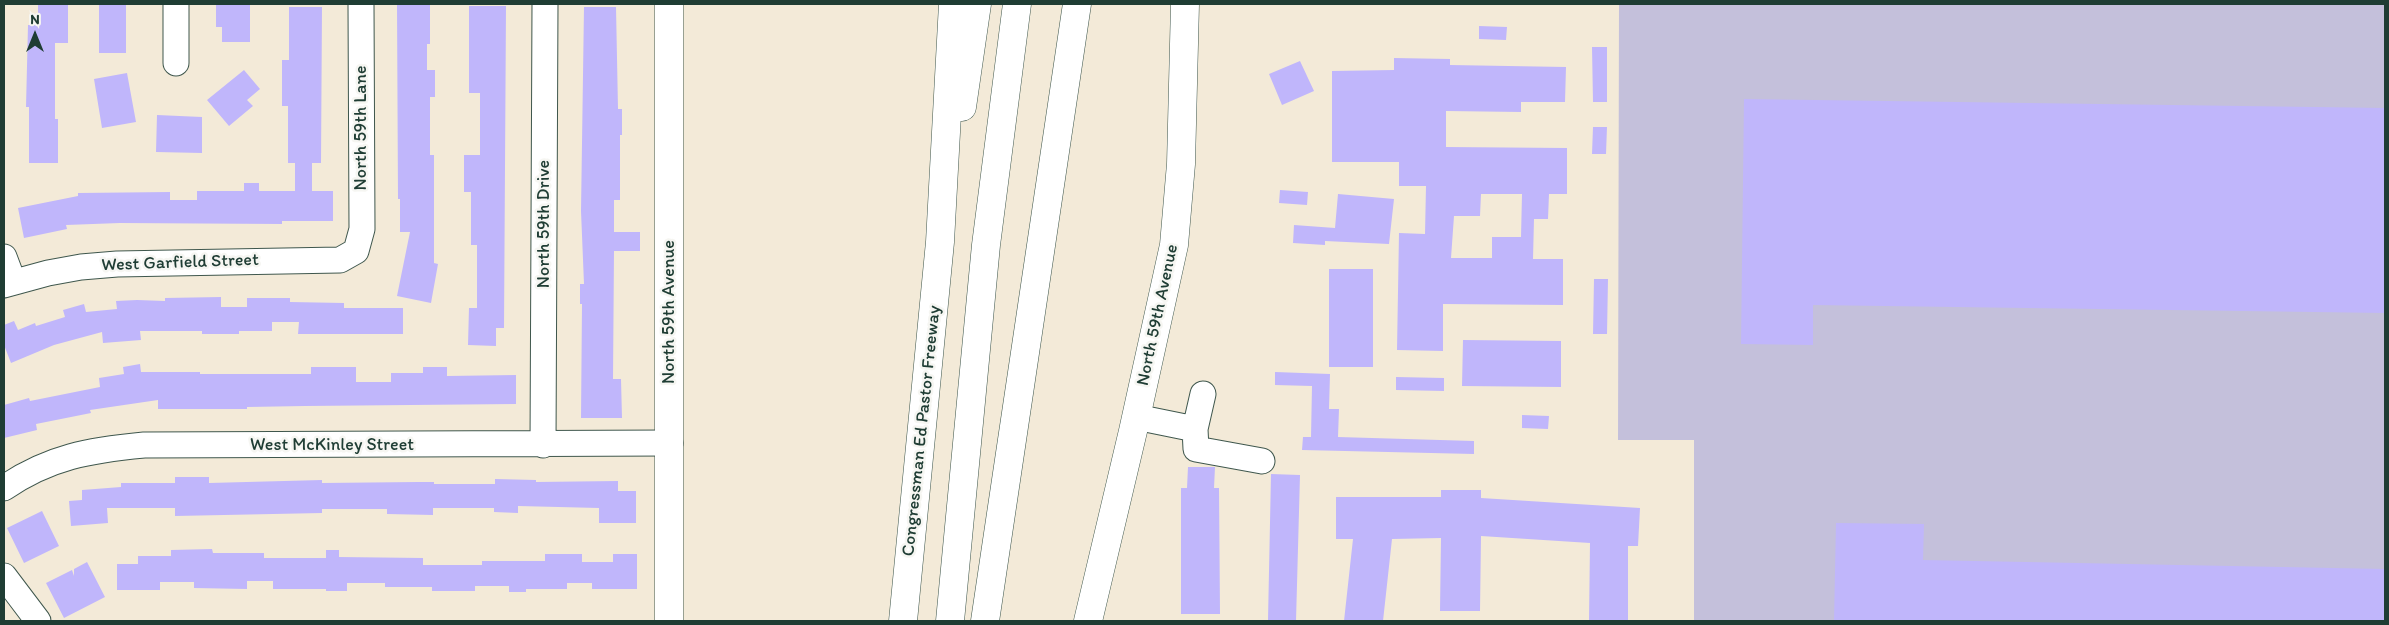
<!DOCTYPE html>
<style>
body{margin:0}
#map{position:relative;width:2389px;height:625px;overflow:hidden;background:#f3ead8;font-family:Itim,sans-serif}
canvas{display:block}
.frame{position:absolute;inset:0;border:5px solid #1f3d34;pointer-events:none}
.north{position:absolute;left:10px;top:10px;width:50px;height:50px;-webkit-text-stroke:4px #f6f6f2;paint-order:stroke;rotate:0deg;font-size:14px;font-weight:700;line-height:20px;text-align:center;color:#1f3d34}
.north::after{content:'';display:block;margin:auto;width:18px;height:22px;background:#1f3d34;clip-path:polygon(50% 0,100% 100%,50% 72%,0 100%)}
</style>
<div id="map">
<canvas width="2389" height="625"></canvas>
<div class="frame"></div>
<div class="north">N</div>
</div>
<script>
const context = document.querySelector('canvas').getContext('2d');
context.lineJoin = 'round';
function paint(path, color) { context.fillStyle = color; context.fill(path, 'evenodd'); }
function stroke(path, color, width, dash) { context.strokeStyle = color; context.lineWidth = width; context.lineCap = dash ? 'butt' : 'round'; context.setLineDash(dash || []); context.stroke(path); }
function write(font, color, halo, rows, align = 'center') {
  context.font = font + ' Itim,sans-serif'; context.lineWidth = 5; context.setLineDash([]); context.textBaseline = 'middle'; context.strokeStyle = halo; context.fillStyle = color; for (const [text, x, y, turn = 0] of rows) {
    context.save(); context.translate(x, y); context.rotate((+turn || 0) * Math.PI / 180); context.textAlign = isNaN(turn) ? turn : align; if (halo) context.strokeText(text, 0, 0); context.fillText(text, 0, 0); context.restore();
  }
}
const industrial = new Path2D(`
 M1619,4H2385V621H1694V440H1618Z`);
const building = new Path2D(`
 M216,4H250V42H222V27H216Z
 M38,5H68V43H55V119H58V163H29V107H26L28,25H38Z
 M99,5H126V53H99Z
 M397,5H430V44H427V70H435V97H430V155H434V263L438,264L431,303L397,296L410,232H400V199H398Z
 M469,6H506L504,328H496V346L468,345L469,308H477V245H471V192H464V155H480V93H469Z
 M289,7H322L321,163H312V191H333V221H282V224L120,223L66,225L67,229L24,238L18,208L78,196V193L170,192V200H197V191H244V183H259V191H295V163H288V106H282V60H289Z
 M584,7H616L618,109H622V135H620V200H614V232H640V251H614L613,379H621L622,418H581L582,304H580V284H584L581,211Z
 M1479,26L1507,27L1506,40L1479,39Z
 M1592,47H1607V102H1593Z
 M1394,58L1450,59V65L1566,67L1565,102H1521V112L1446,111V147L1567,148V194H1549L1548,219H1534L1533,259H1563V305L1443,304V351L1397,350L1399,233L1425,234L1426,186H1399V162H1332V71L1394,70ZM1481,194H1522L1521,237H1492V258H1451L1454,216H1480Z
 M1300,61L1314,91L1282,105L1269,74Z
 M244,70L260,89L247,100L253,106L229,126L207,100Z
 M127,73L136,122L102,128L94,79Z
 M1744,99L2385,108V313L1813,305V345L1741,344Z
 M157,115L202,117V153L156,152Z
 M1593,127H1607L1606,154H1592Z
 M1280,190L1308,192L1307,205L1279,203Z
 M1338,194L1394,199L1389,244L1325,241V245L1293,243L1294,225L1335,228Z
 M1329,269H1373V367H1329Z
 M1594,279H1608L1607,334H1593Z
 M221,297V307H247V298H290V302L344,303V308H403V334H298L299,322H272V331H239V334H202V331H140L141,340L103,343L102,332L54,345L11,363L4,345V325L14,321L18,330L35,323L36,326L65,317L63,310L84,304L86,312L117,309L116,301L137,300L165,301V298Z
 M1463,340L1561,341V387L1462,386Z
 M140,364L141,372H200V374H311V367H356V382H391V373H423V367H447V376L516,375V404L305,406L247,407V409H158V400L90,410L91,413L36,424L37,430L4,438V405L29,398L30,401L100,387L99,378L124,374L123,367Z
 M1275,372L1330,374L1329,409H1339L1338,437L1474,441V454L1302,450L1303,437H1311L1312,386L1275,385Z
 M1396,377L1444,378V391L1396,390Z
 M1522,415L1549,416L1548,429L1522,428Z
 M1188,467H1215L1214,488H1219L1220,614H1181V488H1187Z
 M1271,474L1300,475L1296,621L1268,620Z
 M175,477H209V483L322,480V483L418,482H434V484H495V479L536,480V482L618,481V491H636V523H599V508L518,506V513L494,512V508H433V515L387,514V509H322V513L175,516V508H107L108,523L71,526L69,501L82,500V490L121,487V483H175Z
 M1441,490H1481V498L1640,508L1638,546H1628V621H1589L1590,543L1481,536L1480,611H1440L1441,538L1392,539L1383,621H1344L1353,539H1336V497H1441Z
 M42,511L59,546L24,563L7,528Z
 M1836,523L1924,524L1923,560L2385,569V621H1834Z
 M212,549L213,553H264V558H326V550H339V557L423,558V565H482V561H545V554H582V562H613V554H637V589H592V583H567V589H526V592H509V586H475V591H432V587H385V583H347V591H326V589H273V581H247V589L194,588V582H160V590H117V564H138V556H171V550Z
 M87,562L105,597L64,618L46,583L72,570L74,576V569Z`);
const minor = new Path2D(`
 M176,63V4
 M4,257L13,281
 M4,285L48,273L81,267L117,264L340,260L356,251L362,229L361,4
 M1136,417L1195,429L1196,449L1262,461
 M1195,429L1203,394
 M543,445L545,4
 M4,488C49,457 90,450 144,445L670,443
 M4,576L38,621`);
const major = new Path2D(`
 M669,621V4
 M1088,621L1133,431L1174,245L1181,164L1185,4`);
const highway = new Path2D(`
 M962,107L977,4
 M903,621L940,242L953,4
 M950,621L986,245L1017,4
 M985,621L1077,4`);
const streetNames = [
 ["North 59th Lane",361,128,-90],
 ["North 59th Drive",544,224,-90],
 ["West Garfield Street",180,263,-2],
 ["North 59th Avenue",669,312,-90],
 ["North 59th Avenue",1158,315,-78],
 ["Congressman Ed Pastor Freeway",922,431,-84],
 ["West McKinley Street",332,445]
];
paint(industrial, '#c4c0db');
paint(building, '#c0b6fb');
stroke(minor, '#3f574d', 27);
stroke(major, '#3f574d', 29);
stroke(highway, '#3f574d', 29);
stroke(minor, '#fff', 25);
stroke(major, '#fff', 28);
stroke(highway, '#fff', 28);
write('18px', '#1f3d34', '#f6f6f2', streetNames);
</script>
